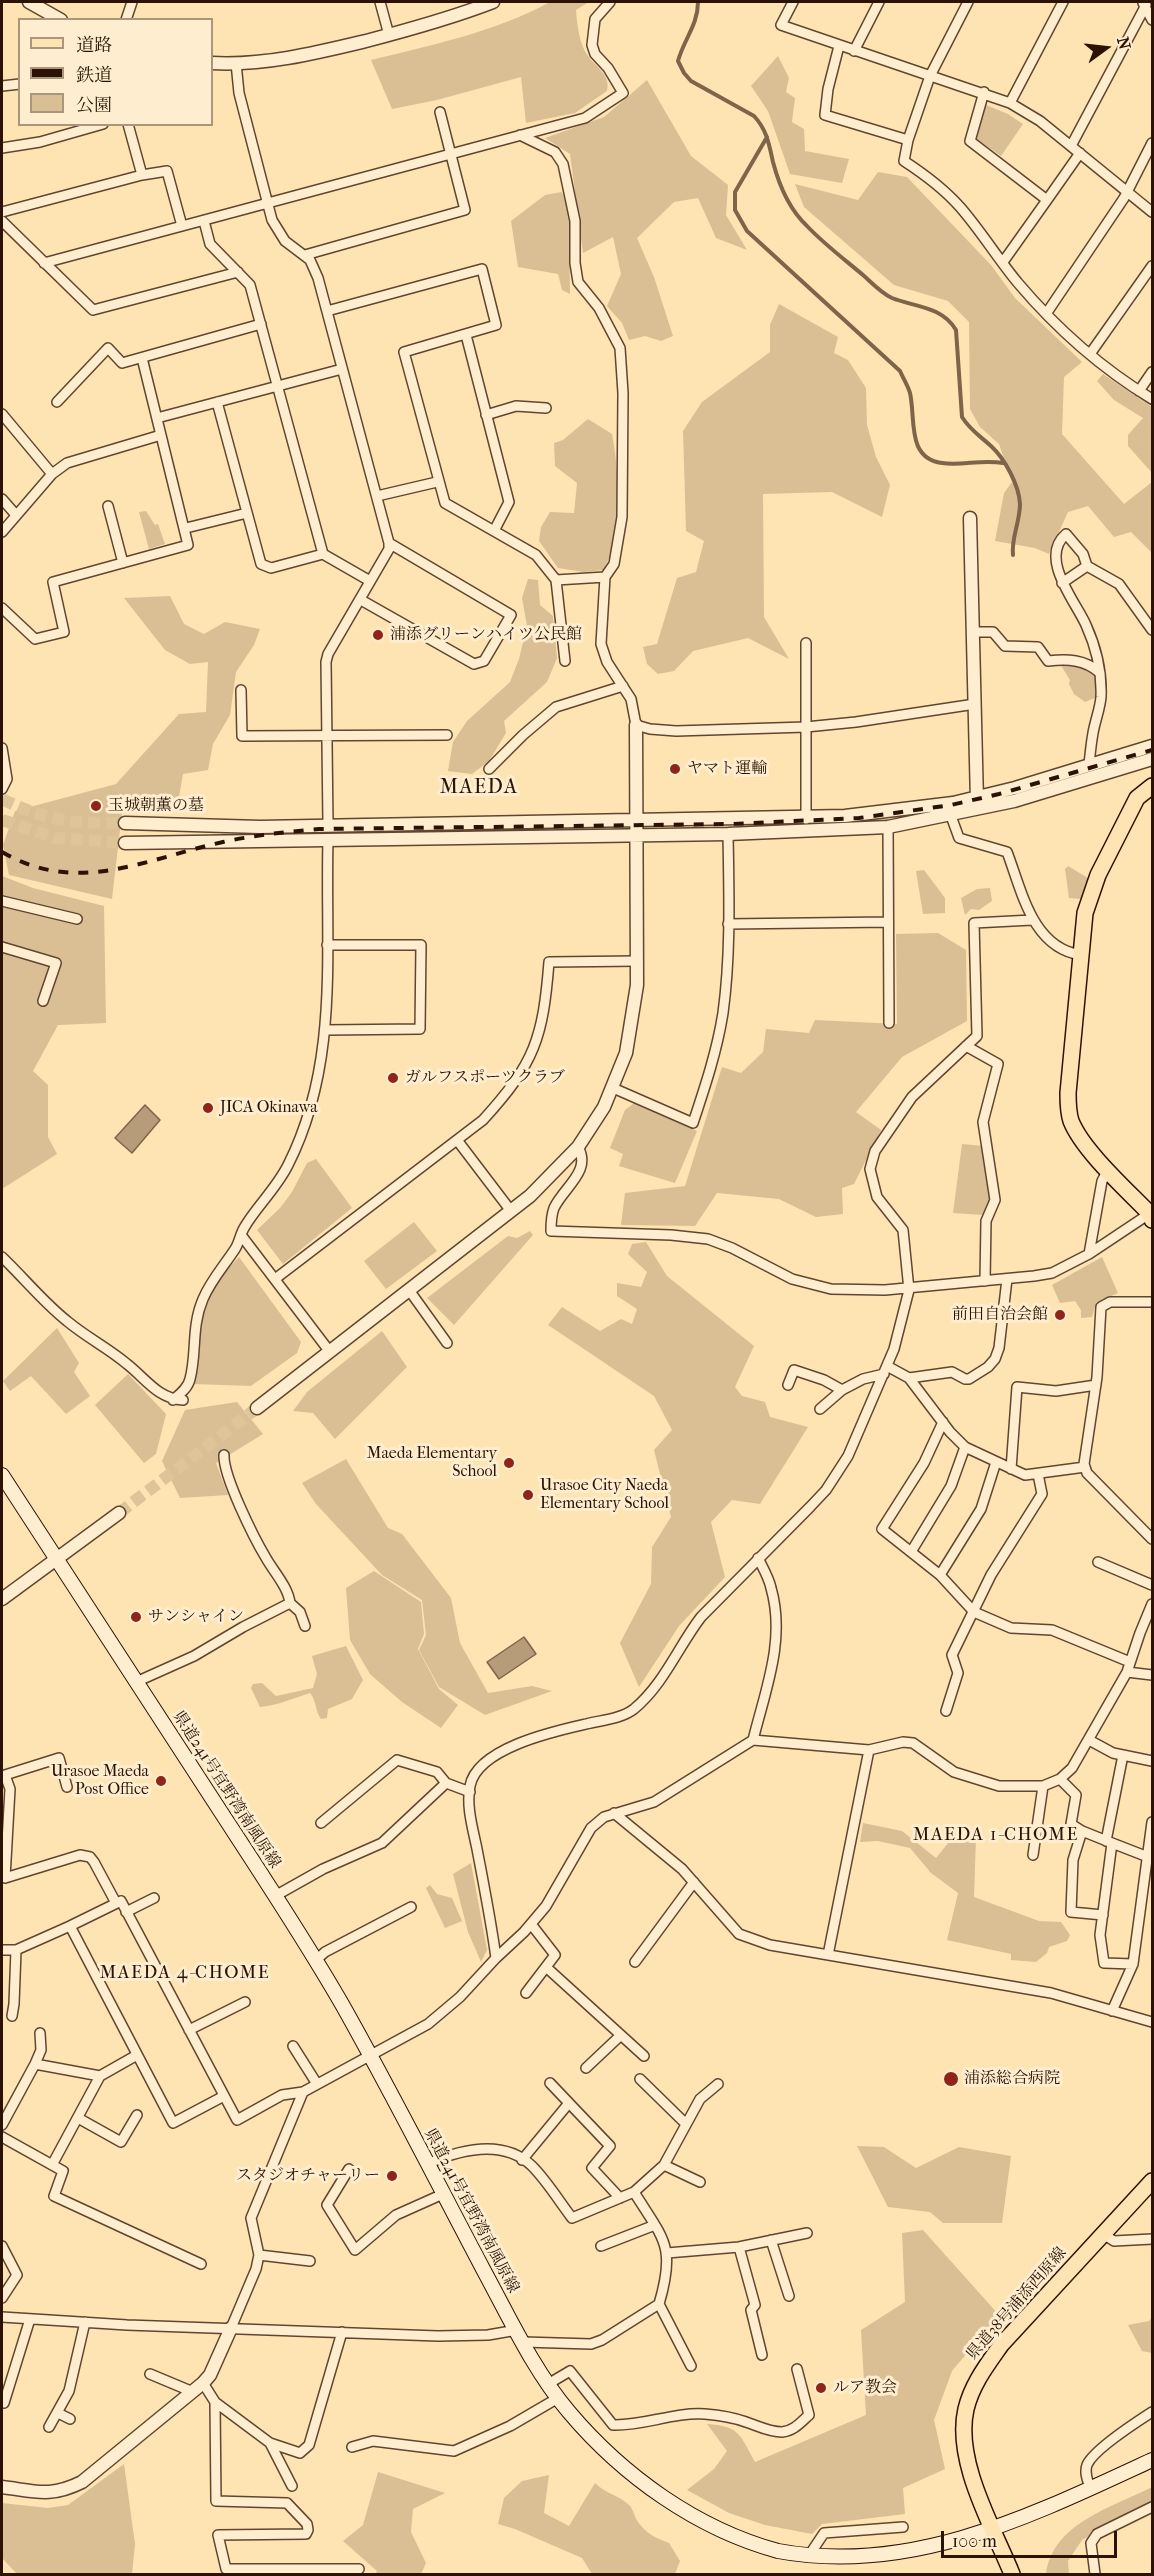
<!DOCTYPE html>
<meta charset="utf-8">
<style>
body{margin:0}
#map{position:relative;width:1154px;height:2576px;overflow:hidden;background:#fee3b3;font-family:"IM FELL French Canon","Noto Serif JP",serif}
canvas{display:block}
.frame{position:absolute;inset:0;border:3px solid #2b1204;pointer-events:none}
.legend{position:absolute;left:18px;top:18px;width:195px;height:108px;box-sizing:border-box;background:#feedce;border:2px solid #aa957d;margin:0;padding:8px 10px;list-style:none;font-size:18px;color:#2b1204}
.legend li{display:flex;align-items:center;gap:12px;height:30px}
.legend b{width:30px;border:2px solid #aa957d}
.north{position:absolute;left:1076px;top:18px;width:60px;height:60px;-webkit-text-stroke:4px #feedce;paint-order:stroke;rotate:75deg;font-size:16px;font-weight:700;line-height:24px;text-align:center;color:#2b1204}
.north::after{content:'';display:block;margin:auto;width:21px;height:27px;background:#2b1204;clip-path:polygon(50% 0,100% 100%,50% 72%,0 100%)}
.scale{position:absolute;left:941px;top:2531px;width:176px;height:27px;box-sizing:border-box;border:3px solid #2b1204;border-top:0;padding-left:8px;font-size:18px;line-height:21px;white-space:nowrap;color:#2b1204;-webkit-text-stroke:4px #feedce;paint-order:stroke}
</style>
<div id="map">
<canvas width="1154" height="2576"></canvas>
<div class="frame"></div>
<ul class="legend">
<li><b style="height:8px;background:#fee3b3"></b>道路</li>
<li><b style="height:8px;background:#2b1204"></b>鉄道</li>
<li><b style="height:16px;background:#dabf95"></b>公園</li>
</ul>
<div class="north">N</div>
<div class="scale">100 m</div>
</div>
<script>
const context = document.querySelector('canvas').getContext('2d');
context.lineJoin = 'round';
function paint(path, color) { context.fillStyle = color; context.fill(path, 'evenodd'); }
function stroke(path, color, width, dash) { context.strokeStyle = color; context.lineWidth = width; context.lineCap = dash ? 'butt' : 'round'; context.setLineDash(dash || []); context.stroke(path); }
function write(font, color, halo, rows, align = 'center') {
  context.font = font + ' "IM FELL French Canon","Noto Serif JP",serif'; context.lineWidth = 6; context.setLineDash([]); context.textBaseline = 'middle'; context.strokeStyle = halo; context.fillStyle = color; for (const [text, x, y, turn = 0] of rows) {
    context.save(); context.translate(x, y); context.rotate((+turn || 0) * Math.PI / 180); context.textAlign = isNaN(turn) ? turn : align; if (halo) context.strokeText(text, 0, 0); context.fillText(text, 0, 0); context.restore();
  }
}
const green = new Path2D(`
 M550,2H589L576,10C577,24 579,44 588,56C596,67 611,75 607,91L575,113L526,123L521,77L437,100L392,109L371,60C432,45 495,32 550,2Z
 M778,56L789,78L786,92L795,98L792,122L804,129L805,151L849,159L842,183L790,174L768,111L751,86Z
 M647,80L691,156L728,185L726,215L747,250L716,238L698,198L674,202L637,238L654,277L673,336L661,341L645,336L629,340L622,323L607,306L621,274L613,237L583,253L570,154L545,138L604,117Z
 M986,105L1008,114L1023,124L1001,156L977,139L976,134Z
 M878,172L907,177L991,265L1015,298L1082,362L1064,377L1062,434L1124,504L1152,482V553L1131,532L1114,537L1088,506L1068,512L1049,554L1035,548L995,541L1004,493L1012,482L999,444L980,427L970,409L969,322L948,301L894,285L804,207L795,184L858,200Z
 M562,192L569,212L570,294L562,290L558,274L518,267L511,221L545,195Z
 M779,304L838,337L834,353L848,360L866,388L867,425L876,457L890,485L882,517L832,492L763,494L764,617L789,659L748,638L693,651L674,671L658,674L647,664L643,647L657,644L677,578L696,572L704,541L686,531L683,431L702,402L770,352V325Z
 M1103,374L1152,407V473L1128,446V435L1143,418L1114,400L1097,381Z
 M588,419L612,434C619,471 624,538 603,570L584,572L558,568L539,541L541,527L550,512L574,513L577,483L555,466L554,443L563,440Z
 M146,511L155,525L158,524L165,544L149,549L139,512Z
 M528,579L538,580L540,605L553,616L557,658L547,682L504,721L506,733L489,761L472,774L448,771L453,742L467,721L510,682L519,659L527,626L522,598Z
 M170,596L184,624L204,634L225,622L260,629L254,645L236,672L230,715L213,744L208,770L183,774L178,803L123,804L112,899L9,875L3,845L15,811L116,784L179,714L206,712L208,662L190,664L165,650L124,598Z
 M1067,662L1093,673L1097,680V697L1085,702L1074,694L1069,684L1070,680L1060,664Z
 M1068,866L1088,878L1082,899L1069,898L1065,869Z
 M924,870L945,898V913L923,914L916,871Z
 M2,876L33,888L104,906L106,1023L58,1025L33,1071L48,1085V1137L57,1154L2,1189Z
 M990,888L992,901L979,910L971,909L965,915L961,898L977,889Z
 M938,933L966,950L967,1021L902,1057L856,1112L881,1130L854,1184L842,1188L843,1214L816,1217L779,1199L717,1193L695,1226L621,1225L625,1193L685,1186L722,1067L741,1073L763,1052L766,1029L809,1033L815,1020L897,1024L896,934Z
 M634,1103L697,1131L675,1183L619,1166L623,1154L610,1148L625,1110Z
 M962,1144L983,1146L991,1201L983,1215L953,1213Z
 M316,1159L352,1208L283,1264L257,1230L280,1208L292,1192L307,1163Z
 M414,1222L437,1251L386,1289L364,1261Z
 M530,1231L533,1235L454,1325L427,1298L508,1236L517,1238Z
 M646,1242L667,1276L754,1346L735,1387L742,1396L765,1402L770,1417L808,1427L760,1504L732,1500L711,1522L725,1577L679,1626L639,1687L620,1643L651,1584L652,1547L671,1517L654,1450L672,1430L654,1396L548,1325L562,1307L600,1331L621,1319L632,1324L637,1309L617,1296V1283L641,1287L647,1272L628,1254L632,1244Z
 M239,1257L301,1342L297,1353L251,1386L194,1384L203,1311L218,1279Z
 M1102,1257L1118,1293L1096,1303L1092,1317L1081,1318V1310L1075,1301L1060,1303L1052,1285Z
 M57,1328L79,1363L74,1372L90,1396L66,1414L31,1376L10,1391L3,1381Z
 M382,1331L407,1367L335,1439L313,1413L293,1411L307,1392Z
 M128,1374L166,1414L156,1454L144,1463L95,1405Z
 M237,1402L263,1434L216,1463L228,1495L180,1498L162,1461L185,1410Z
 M346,1459L388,1528L402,1534L451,1598L460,1643L488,1693L532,1686L552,1691L485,1715L439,1687L419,1650L426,1635L422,1600L382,1575L316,1504L302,1483Z
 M374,1571L421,1602L424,1634L418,1649L439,1689L458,1705L441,1728L402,1702L370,1674L350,1640L346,1588Z
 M346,1646L363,1680L352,1699L328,1709L327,1718L321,1719C315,1711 317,1702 310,1693C294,1698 276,1706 260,1707L251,1688L253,1684L262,1683L276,1696L313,1688L317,1674L312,1656Z
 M863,1823L902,1831L936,1858L958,1831L976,1837L974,1897L1039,1921L1061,1922L1070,1935L1067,1941L1049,1947L1047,1953L1036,1962L1011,1960V1954L947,1940L958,1893L931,1873L910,1848L878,1841L860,1842Z
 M471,1863L487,1950L481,1962L468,1932L453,1874Z
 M430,1885L437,1894L452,1898L462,1921L445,1928L426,1888Z
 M857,2146L884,2147L916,2168L959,2147L1011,2156L1002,2223H943L930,2212L888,2207Z
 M923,2230L999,2315L952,2371L934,2420L945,2469L903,2488L905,2514L822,2524L812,2534L765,2525L729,2513L687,2490L714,2469L727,2451L707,2424C740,2426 740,2435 755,2462L866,2415L861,2330L905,2302L902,2233Z
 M1152,2317V2353L1142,2351L1128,2325L1149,2321Z
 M124,2464L135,2544L132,2574H17L2,2558V2503L48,2508L68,2505Z
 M378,2472L445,2493L413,2509L411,2532L426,2563L421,2574H375L377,2571L343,2541L363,2525Z
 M549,2475L544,2513L569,2526L595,2483C606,2494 619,2495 630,2506C633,2510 634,2514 636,2519C645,2533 655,2538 669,2543L680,2561L675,2574H592L582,2558L515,2529L498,2524L504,2498L522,2481Z
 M1152,2487V2504L1082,2540L1068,2561L1069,2574H1046C1053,2523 1111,2508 1152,2487Z`);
const water = new Path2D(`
 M145,1105L160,1120L132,1153L115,1138Z
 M524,1637L536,1654L499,1679L487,1662Z`);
const stream = new Path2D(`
 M698,2C698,25 684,39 678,61L684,73L691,81L754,116C767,130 769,144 773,162C779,185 789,209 807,226C824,244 844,259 863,275C871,282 881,293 892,298C914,307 942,306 956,330L962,417C970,430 980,436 991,446C1005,459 1019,485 1020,504C1020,522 1011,538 1013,555
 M767,137L735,192V210L747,231L900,371C903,378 908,386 910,393C916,419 906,458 942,463C962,466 982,459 1003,463`);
const tertiaryTunnel = new Path2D(`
 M2,799C46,821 76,824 125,823
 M2,820L56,838L125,843
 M119,1513L257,1408`);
const minor = new Path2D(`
 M380,2L389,35
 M793,2L781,25L1010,103L1040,121L1152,212
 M1143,3L1152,20
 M126,20L132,2
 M839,46L828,89L825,115L908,140L904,161C924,174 944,189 960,207C981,231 998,259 1018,283C1057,329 1101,368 1152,399
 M854,51L879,2
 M236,63L239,93L272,220L285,241L310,260L318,278L389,543V549L328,654L326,662L328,824
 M2,86L20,84
 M984,92L970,141L1047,200L1003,262
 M1010,103L1063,2
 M128,124L142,175
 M520,135L555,152L563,164L575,221V263L578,282L599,308L620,348L623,393L622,517L614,564L605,577L601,644L607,662L631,699L636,725L650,729L676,731L806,727L856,722L975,704
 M908,140L930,76L968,2
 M1071,146L1146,5
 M2,148L40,142L103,124
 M1047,200L1080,153
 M2,212L142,175L167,171L182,226
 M2,221L93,310L238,272
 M204,221L210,244L250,285L323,554
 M305,255L465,210L440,112
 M44,263L585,118L623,93L608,68L595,54L592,45L595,19L610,2
 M327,311L482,269L496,325L404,352L445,503L536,555L556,580L605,577
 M1046,314L1124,198L1152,143
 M466,335L509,502L494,531
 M1090,354L1152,266
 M1139,391L1152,372
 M57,402L108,348L122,363L261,324
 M217,402L261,564L271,568L323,554L370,581
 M2,414L52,474
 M486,415L516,406L546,408
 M157,418L342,369
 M377,496L437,482
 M2,499L16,515
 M108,506L123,563
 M186,528L247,513
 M2,532L52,474L67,463L161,435
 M556,580L565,661
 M1062,583L1087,566
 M361,600L474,664L484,661L511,615L389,543
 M2,608L35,639L64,632L53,582L188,545L142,358
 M973,632H993L1005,646L1038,647L1048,661C1067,659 1085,659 1100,673
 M241,690L242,736L447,735
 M2,748L7,779L2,789
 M1089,765C1090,755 1091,744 1093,733C1095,721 1100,709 1101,697C1102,673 1096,647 1086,625C1076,602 1038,558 1066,534L1083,554L1087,566L1119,584L1152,630
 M489,769L523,735L556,707L623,686
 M951,816L959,838L1007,852C1022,891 1032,948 1081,955
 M806,819V643
 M888,827L889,1023
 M2,901L77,919
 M728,924L888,922
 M2,947L56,963L43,1001
 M326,1030L420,1029L421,945H327
 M966,1046L998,1064L983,1122L995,1200L986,1221L985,1281
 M613,1088L693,1123C705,1087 717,1051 723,1013C731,954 729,893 728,834
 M457,1140L511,1211
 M578,1147C592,1171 564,1187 554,1208C551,1216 551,1223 551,1231L671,1235L708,1239L732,1248L792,1279L831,1289L885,1290L1034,1276L1052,1273L1089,1254L1152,1212
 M241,1235L330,1352
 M1089,1254L1102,1181L1108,1170
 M2,1257C24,1278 43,1302 67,1321C86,1337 108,1348 127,1364C145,1378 158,1399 183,1400
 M275,1279L483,1120C535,1063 543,1038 549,962L638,961
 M409,1290L447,1343
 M1152,1302H1110L1101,1307L1097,1377L1084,1464L1087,1473L1152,1539
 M887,1366L909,1378L950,1432L965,1447L1025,1475L1085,1467
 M909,1378L952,1372L965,1379H969L988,1367L995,1359L999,1348L1007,1279
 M788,1385L794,1370L824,1380L842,1390L863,1379L884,1374
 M173,1400C180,1394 188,1388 190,1379C197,1353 191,1327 203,1299C211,1280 224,1266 235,1249C239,1243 240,1235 244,1228C256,1207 276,1189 288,1165C340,1062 325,951 328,839
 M820,1409L842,1390
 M943,1422L924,1463L882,1529L940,1575L974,1612L1011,1628L1052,1630L1130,1662
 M224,1455C223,1476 254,1538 266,1558C274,1572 288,1587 290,1603L300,1612L305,1626
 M1011,1469L1017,1387L1056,1391L1096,1385
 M911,1552L951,1486L965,1447
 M1098,1562L1152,1585
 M940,1575L981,1509L996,1462
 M1127,1672L1152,1675
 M136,1682L194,1656L243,1627L290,1603
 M946,1711L958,1673L952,1655L991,1575L1042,1494L1038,1474
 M753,1740C765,1691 786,1640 771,1588C769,1578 763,1568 758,1558
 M1089,1740L1113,1753L1152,1761
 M1060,1779L1076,1795L1071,1824L1082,1831L1073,1860L1071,1912L1103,1915
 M67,1787L59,1758L5,1775L10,1789L5,1878L80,1855L90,1857L94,1862L116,1903
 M614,1813L682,1869L739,1934L770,1945L1051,1993L1152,2022
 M321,1823L397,1760L437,1772L446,1783L470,1792
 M1082,1831L1112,1843L1100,1935L1104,1963L1133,1964
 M1106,1841L1123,1755
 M1112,1843L1148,1857
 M1033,1855L1043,1786
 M275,1896L323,1869L382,1843L446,1783
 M126,1912L154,1898
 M2,1950H16L70,1926
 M828,1955L869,1750
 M496,1958C491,1921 484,1886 477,1849C473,1829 466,1807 470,1786C477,1748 555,1731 586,1724C602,1720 621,1719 634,1709C664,1684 678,1647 701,1617L810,1507L826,1490L848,1456L894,1349L909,1290L903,1230L877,1197L870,1169L875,1151L912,1097L977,1036L974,923L1032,920
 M316,1960L325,1952L411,1907
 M635,1962L694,1882
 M546,1967L644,2056
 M526,1993L555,1955L531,1924
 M1112,2011L1133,1964L1152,1822
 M12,2016L14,2004L16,1950
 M189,2030L245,2002
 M293,2046L317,2084
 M35,2064L41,2050L40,2033
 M586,2068L621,2035
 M640,2079L686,2124
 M550,2083L569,2103
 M224,2096L173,2123L70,1926L121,1901L237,2120L282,2095L303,2092L428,2024L460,1997L496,1958L524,1932L546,1906L591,1828L604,1817L654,1802L753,1740L869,1750L903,1742L913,1743L954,1772L999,1786H1043L1060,1779L1072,1768L1127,1672L1140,1633L1152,1604
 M78,2118L121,2142L137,2115
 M2,2125L35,2064L100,2076L137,2055
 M2,2137L63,2171L54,2196L201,2264
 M522,2160L569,2103L610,2146L592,2168L620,2198
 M427,2164C459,2150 503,2138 532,2166C547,2181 559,2201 572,2218L634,2192L664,2165L700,2099L718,2084
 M52,2165L100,2076
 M664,2165L700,2182
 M349,2169L327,2205L355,2250L396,2215L443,2194
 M1103,2234L1114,2241L1152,2239
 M771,2240L789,2296
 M2,2246L17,2275L2,2298
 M601,2246L655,2225
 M739,2247L755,2305L751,2310L762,2355
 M667,2253L739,2247L807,2233
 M259,2255L310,2261
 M659,2304L691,2366
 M2,2317L127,2325L438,2336L488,2335L517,2330
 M231,2328L256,2269L259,2255L251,2218L303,2092
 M523,2342L591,2344L602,2340L659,2304C676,2246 664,2240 634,2192
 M150,2374L193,2392
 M203,2383L215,2402L216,2501L287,2503L307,2524L308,2530L306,2534L218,2535L226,2569H359
 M548,2384L570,2371L613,2425C644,2426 673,2412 705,2414C717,2415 735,2418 746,2422C758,2426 769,2432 782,2432C794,2431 801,2422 809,2415L797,2369
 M215,2402L270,2443L300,2453L309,2445L342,2332
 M4,2403L30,2319
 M58,2413L70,2419
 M49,2427L69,2391L85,2322
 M270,2443L292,2486
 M352,2447L373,2441L454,2451L510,2426L558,2398
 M1090,2488C1088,2481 1084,2473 1087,2465C1093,2450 1138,2421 1152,2412
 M808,2557L824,2533L903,2527
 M1095,2574L1091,2543L1097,2534L1152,2507`);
const tertiary = new Path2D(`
 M29,2L61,20
 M212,63C263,66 316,53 366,41C408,30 452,18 493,2
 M970,518L977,802
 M125,823L260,827L845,816L953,803L1015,788L1152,746
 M125,843L728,834L888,827L1014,801L1152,759
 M257,1408L530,1196L578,1147L604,1107L626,1053L637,985L636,725
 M2,1599L119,1513
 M2,2487C35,2491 50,2498 82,2482L203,2383L210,2375L231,2328`);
const secondary = new Path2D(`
 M2,1475C73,1585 145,1695 217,1806C260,1872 304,1938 343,2006C392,2093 437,2182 483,2269C509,2317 534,2371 569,2412C623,2476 697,2529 778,2551C912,2576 1035,2514 1152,2460`);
const primary = new Path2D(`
 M1152,786L1137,798L1098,875L1085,913L1068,1093C1068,1102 1068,1112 1071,1121C1083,1151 1127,1190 1150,1214L1152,1220
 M1012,2574C993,2527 954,2461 966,2409C972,2384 987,2365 1001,2345L1152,2181`);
const rail = new Path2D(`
 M2,852C78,896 145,859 223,842C255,835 286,832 319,829L731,824L859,818L951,805L999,794L1152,750`);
const markers = [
 [378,635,6,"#8f2418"],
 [675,769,6,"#8f2418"],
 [96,806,6,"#8f2418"],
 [393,1078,6,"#8f2418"],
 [208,1108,6,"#8f2418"],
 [1060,1315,6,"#8f2418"],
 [509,1463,6,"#8f2418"],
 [528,1495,6,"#8f2418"],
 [136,1617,6,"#8f2418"],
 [161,1781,6,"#8f2418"],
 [951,2079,8,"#8f2418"],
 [392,2176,6,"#8f2418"],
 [821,2388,6,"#8f2418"]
];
const poiNames = [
 ["浦添グリーンハイツ公民館",390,635],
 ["ヤマト運輸",687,769],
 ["玉城朝薫の墓",108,806],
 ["ガルフスポーツクラブ",405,1078],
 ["JICA Okinawa",220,1108],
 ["前田自治会館",1048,1315,"right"],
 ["Maeda Elementary",497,1454,"right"],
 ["School",497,1472,"right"],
 ["Urasoe City Naeda",540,1486],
 ["Elementary School",540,1504],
 ["サンシャイン",148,1617],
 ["Urasoe Maeda",149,1772,"right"],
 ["Post Office",149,1790,"right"],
 ["浦添総合病院",964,2079],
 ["スタジオチャーリー",380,2176,"right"],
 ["ルア教会",833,2388]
];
const streetNames = [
 ["県道241号宜野湾南風原線",226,1790,57],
 ["県道241号宜野湾南風原線",471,2211,62],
 ["県道38号浦添西原線",1017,2304,-49]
];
const neighbourhoodNames = [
 ["MAEDA 1-CHOME",996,1836],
 ["MAEDA 4-CHOME",185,1974]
];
const quarterNames = [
 ["MAEDA",479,788]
];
paint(green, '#dabf95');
paint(water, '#b69c78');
stroke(water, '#7e654a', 1.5);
stroke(stream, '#7e654a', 4);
stroke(tertiaryTunnel, '#dec499', 12, [12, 6]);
stroke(minor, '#604630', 12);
stroke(tertiary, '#604630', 15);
stroke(secondary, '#2b1204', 16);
stroke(primary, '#2b1204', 18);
stroke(minor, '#feedce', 9);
stroke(tertiary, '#feedce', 12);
stroke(secondary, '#feedce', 14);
stroke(primary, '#fee3b3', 15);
stroke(rail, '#2b1204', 4, [10, 10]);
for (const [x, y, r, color] of markers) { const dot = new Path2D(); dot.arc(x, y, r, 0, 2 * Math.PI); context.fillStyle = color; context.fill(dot); stroke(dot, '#feedce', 2); }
write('16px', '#2b1204', '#feedce', poiNames, 'left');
write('16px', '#2b1204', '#feedce', streetNames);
context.letterSpacing = '1.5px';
write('18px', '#2b1204', '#feedce', neighbourhoodNames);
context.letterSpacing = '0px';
context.letterSpacing = '1.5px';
write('20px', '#2b1204', '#feedce', quarterNames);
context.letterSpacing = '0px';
</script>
